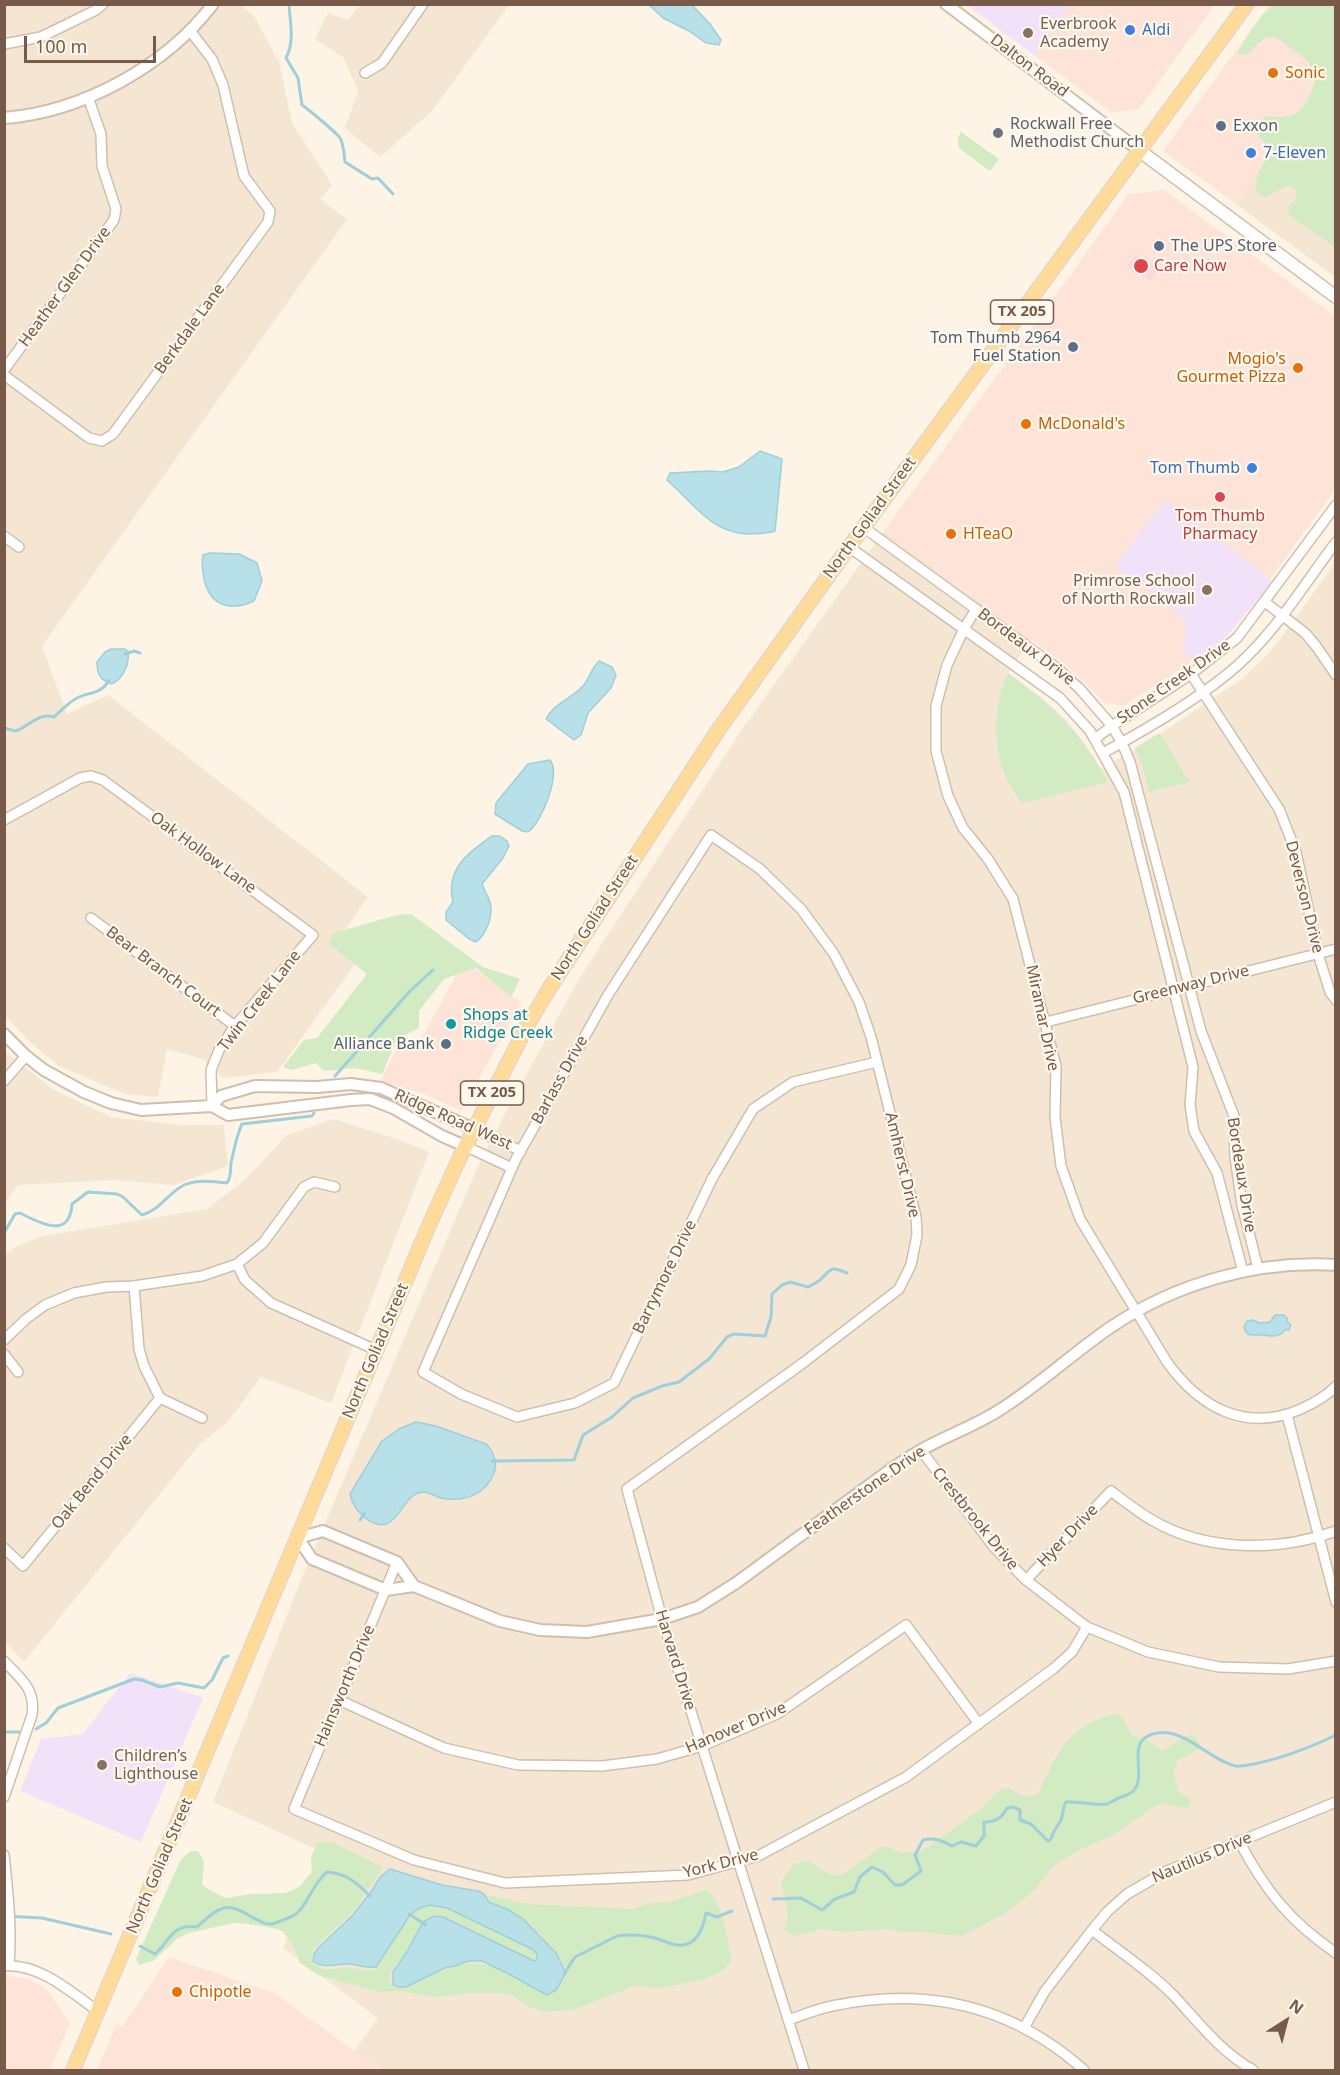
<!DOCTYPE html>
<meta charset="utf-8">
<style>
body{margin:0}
#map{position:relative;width:1340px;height:2075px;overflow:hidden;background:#fdf4e5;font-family:"Noto Sans",sans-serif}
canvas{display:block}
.frame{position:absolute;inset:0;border:6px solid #775a49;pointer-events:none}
.north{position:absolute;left:1256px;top:1991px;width:60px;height:60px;-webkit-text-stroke:4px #fff8ec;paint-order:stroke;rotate:36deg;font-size:16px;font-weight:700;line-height:24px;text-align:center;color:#775a49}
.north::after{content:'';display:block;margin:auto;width:21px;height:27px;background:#775a49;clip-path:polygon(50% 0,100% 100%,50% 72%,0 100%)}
.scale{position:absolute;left:24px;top:36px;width:132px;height:27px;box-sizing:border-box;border:3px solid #775a49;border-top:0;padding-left:8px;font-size:18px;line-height:21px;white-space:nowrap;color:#775a49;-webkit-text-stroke:4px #fff8ec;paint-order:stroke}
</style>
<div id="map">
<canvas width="1340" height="2075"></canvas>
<div class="frame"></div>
<div class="north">N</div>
<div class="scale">100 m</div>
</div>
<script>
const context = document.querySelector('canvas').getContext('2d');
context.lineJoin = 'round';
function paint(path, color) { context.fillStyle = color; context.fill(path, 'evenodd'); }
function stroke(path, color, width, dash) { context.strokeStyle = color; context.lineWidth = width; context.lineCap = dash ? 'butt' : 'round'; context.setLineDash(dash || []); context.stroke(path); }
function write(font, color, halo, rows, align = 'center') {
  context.font = font + ' "Noto Sans",sans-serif'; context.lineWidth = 4.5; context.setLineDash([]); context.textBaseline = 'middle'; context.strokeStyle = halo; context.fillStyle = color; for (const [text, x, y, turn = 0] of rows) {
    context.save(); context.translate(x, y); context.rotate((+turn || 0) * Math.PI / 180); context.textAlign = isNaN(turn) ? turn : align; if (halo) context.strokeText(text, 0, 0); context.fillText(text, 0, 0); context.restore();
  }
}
const residential = new Path2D(`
 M5,5H241L254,16L279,62L292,123L332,185L320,199L347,219L42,646L67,714L108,695L368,897L333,947L355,964L277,1072L223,1078L203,1059L167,1049L158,1097L125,1094L59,1066L30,1042L5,1016L4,832L6,830L5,827Z
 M360,5H509L432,111L380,157L345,128L358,91L344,58L315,39L328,13L348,20Z
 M1269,5H1335V277L1236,204L1327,64L1261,16Z
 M884,531L1031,639L1008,673L1042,698L1067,721L1088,748L1101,769L1160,734L1243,678L1269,653L1283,635L1335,563V2070H381L354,2051L378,2018L283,1948L320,1851L213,1802L305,1570L400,1348L478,1166L510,1104L579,979L620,916L743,728Z
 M5,1052L54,1090L111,1117L181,1125H224L228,1166L173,1185L115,1180L18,1185L5,1203Z
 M334,1119L397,1139L429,1152L331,1403L261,1377L227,1423L201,1443L24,1662L5,1642L4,1256L15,1247L43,1236L207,1209L245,1180L287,1135Z`);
const commercial = new Path2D(`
 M1071,5H1215L1139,109L1112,113L1034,55Z
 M1261,16L1327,63L1236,204L1163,151Z
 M1164,190L1335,316V490L1249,608L1212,647L1190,663L1123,706L1105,703L1070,668L884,531L1129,194Z
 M464,961L521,1002L461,1111L422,1093L381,1081L399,1041L416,1048Z
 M169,1957L274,1993L381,2070H97L117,2023L122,2027Z
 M5,1975L27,1979L44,1986L70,2023L50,2070H5Z`);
const education = new Path2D(`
 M967,5H1071L1034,55Z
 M1165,500L1273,581L1227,636L1194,663L1183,649L1186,619L1115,566Z
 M130,1673L203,1698L141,1842L20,1791L41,1739L83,1734Z`);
const medical = new Path2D(`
 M1137,254L1158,270L1151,281L1134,268L1132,270L1126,265Z`);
const green = new Path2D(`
 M1275,4L1335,5V247L1291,217L1288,207L1295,200L1297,191L1290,185C1280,188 1274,194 1264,197L1257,192C1253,176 1264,164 1271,151C1266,143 1259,139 1255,130L1265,116C1300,122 1308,107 1316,76L1307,60L1277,38L1268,37L1260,42L1246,55L1237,54C1247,37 1258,16 1275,4Z
 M961,132L999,159L990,171L960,149C957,142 957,138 961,132Z
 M1008,673C1057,709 1078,729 1108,782L1022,803C992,764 989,717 1008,673Z
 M1159,733L1190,782L1149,792L1142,764L1135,748Z
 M411,914L483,967L520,979L511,997L476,968L444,979L419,1011V1028L397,1039L382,1074L355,1068L324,1071L316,1063L292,1070L283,1067L304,1040L317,1038L367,974L329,944L334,933L397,915Z
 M1116,1714L1122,1717L1133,1736L1146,1739L1162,1751L1185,1736L1192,1735L1197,1739L1200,1745L1196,1751L1178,1760L1173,1772L1179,1792L1190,1799L1191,1806L1184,1808L1164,1803L1152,1808L1113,1835L1082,1849L1053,1866L1036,1888L1026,1897L1004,1914L962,1936L922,1932H902L889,1929L848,1932L821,1929L795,1936L784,1930C792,1908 784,1903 781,1882L793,1865L808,1860C819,1868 829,1879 843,1874L881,1847H888L901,1853L922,1851L977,1812L1001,1789L1008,1788L1026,1797L1038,1794C1057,1754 1068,1724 1116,1714Z
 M318,1842H331L383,1867L354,1911L314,1948L311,1960L321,1968L327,1970L347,1967L368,1971L375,1969L408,1917C418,1907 427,1905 440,1906L532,1949L537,1954V1960L534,1961L443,1917L423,1922C418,1931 413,1944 406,1953C399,1962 389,1970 389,1982L394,1987C415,1988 419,1981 437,1973C445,1970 454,1966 463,1964C488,1958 528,1982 548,1996L554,1992L567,1976C567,1967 562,1962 557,1955C538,1929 519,1914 489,1900L488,1895L529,1904L632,1909L653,1902L667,1903L706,1890C722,1898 727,1941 732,1958L729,1964L719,1973L707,1978L658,1989L638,1985L572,2010L544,2012L530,2007L513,1996L499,1993H471L437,1997L401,1991L380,1992L318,1975L300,1963L292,1943L283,1932L277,1929L248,1924L234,1923L189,1933L177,1939L153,1961L139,1965L136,1959L181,1859L191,1851H198L202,1857L204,1864L202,1884L206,1888L225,1898L252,1894L286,1893L299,1887L312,1872L311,1857Z`);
const water = new Path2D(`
 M649,5H692L710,24L721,40L719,45L706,43L689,31L663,18Z
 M760,451L782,459L775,531C765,534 757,534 747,534C711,532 693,503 667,480L670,473L710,471L723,472L739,467Z
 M210,553L239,554L257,563L262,581L254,601C230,612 210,606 204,579C203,570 201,564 203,555Z
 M111,649H125L128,651C130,663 123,680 111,684C100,679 97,675 97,662L105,652Z
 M599,661L612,667L616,675L611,688L588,713L581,735L574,740L546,719C554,703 571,699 583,686C590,678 590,670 599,661Z
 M550,760C561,774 542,822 528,832L522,831L495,814L496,803L528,764Z
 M492,836H500L507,841L509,846L503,858L482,884C484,891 488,896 490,902C494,915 486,935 476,942L469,939L446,920V912L453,902C445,869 468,853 492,836Z
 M1275,1315H1284L1287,1318V1321L1291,1325L1289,1330H1285C1279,1338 1270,1336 1261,1335C1251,1334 1247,1338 1244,1327L1247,1321L1253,1320L1259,1323L1270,1322Z
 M416,1422L436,1426L486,1444C493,1451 498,1463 494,1473C485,1496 463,1502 441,1498C435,1496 428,1492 423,1492C399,1493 398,1544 364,1517C356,1510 352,1504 350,1494L382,1441L399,1429Z
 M390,1869L442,1885L478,1891L484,1894L489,1902L507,1909L523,1919L556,1953L566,1973L556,1990L547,1995L507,1973L482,1961H468L455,1966L445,1968L406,1987H399L393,1985V1972L407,1952L423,1922L434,1916L443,1917L534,1961L537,1960V1954L532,1949L447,1908L430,1905L420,1908L410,1915L376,1967C367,1968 361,1966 352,1964C338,1963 325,1970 313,1961L314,1954L318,1948L353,1915L373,1889L380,1877Z`);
const stream = new Path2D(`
 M289,4C290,23 295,41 286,58L298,78L302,105C308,109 338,134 340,138C344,145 344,155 345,162L372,179L378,178L393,194
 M125,654L134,651L140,653
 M4,728L15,731C29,727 38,712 54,717C61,711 69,702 77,698C89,692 102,694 109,680
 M335,1076L410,991L433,970
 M4,1233L15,1214L20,1213C40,1223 70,1240 72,1204L88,1192L117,1194L123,1197L142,1215C160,1210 168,1193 184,1185C197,1179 214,1182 227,1183C232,1176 230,1170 231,1163C234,1150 236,1137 242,1124L312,1116L314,1113
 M492,1461L574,1460L583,1435L612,1417L633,1398L662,1386L679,1382L709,1359L727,1337L734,1334L765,1336L771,1317L772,1294L782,1285L790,1282L808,1287C812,1285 818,1282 821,1279C832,1268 830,1266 847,1273
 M360,1520L365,1513
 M36,1729L46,1723L58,1708L134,1679L142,1680L160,1687L178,1683L204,1688L212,1680L223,1658L228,1656
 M4,1732H19
 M773,1899L801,1898L822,1910L835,1899L854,1892L860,1877L872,1867L883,1872L895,1885H902L921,1871L915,1855L923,1840C934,1837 943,1841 952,1846L961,1842L976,1846L984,1836V1822C996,1822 1002,1818 1007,1808L1013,1807L1020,1810V1820L1031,1824L1048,1841L1051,1839C1054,1829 1056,1829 1060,1822C1064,1815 1062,1808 1066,1802C1079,1801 1097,1806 1107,1804C1111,1803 1115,1799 1119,1798C1124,1795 1131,1795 1135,1789C1146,1773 1126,1741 1153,1734C1183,1725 1208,1760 1236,1766C1241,1767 1248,1765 1254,1764C1283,1758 1309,1748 1336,1735
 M409,1914L426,1925
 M4,1916L42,1918L111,1934
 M140,1946L155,1954C170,1941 172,1923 197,1927C205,1920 213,1911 224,1908C240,1904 257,1925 271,1924C277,1923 287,1918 293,1916C306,1909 312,1884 327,1872C346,1873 357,1883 370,1896
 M564,1974L575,1957L617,1936C628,1934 644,1935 655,1938C663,1940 670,1945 678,1945C697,1947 703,1928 706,1913L717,1917L732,1911`);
const minor = new Path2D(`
 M4,44L41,37L96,10L103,4
 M365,73L382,63L423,4
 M4,370L114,220L116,209L102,166L101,134L88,97
 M4,375L89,438L102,441L113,434L268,222L270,211L244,176L223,85L212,59L191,32
 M863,527L1057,668L1080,689L1112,726L1122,743L1130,762L1201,1031L1234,1116L1235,1157L1242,1205L1258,1268
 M4,536L19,547
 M849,547L1060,698L1090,731L1124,792L1193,1067L1190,1105L1194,1131L1217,1173L1243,1272
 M1265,602L1305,633L1316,646L1336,675
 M976,609L964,629L947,665L936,706V751L948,796L963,828L988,859L1013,899L1056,1066L1055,1117L1061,1166L1080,1219L1167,1362C1200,1408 1246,1433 1301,1409C1314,1403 1327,1396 1336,1386
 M1191,674L1279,809L1296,852L1318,954L1330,992L1336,1000
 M1095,739L1112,726L1191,674L1237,638L1336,505
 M1103,753C1147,729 1201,698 1238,665C1277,630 1305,583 1336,542
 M4,820L80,778L91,776L103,780L313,935L235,1026L219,1050L211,1070L212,1106
 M91,918L235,1026
 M1046,1022L1336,949
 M4,1081L26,1056
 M474,1129L521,1151
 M465,1146L512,1168
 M237,1264L245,1280L271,1303L376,1350
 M134,1286L139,1349L144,1366L160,1398L202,1418
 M4,1340L26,1319L45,1305L74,1293L106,1287L134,1286L202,1276L237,1264L263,1243L304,1187L314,1182L335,1187
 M4,1354L18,1372
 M1287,1415L1336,1602
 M921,1450L993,1546L1026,1580L1087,1627L1148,1652L1219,1667L1288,1669L1336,1661
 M4,1548L23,1566L160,1398
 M397,1562L294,1809L414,1860L505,1883L688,1875L758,1856L906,1777L1053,1669L1072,1652L1087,1627
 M1026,1580L1111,1491C1124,1501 1138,1512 1152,1520C1206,1552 1278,1552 1336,1531
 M4,1661C21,1679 36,1689 32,1715L4,1797
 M339,1700L444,1748L518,1765L602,1766L657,1759L702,1746L777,1714L906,1625L979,1724
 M1239,1841C1265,1890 1289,1921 1336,1953
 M4,1855C8,1892 12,1928 9,1965
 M1092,1930C1120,1952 1151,1972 1175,1997C1200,2024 1221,2052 1253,2070
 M4,1966C40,1963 72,1993 99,2012
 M788,2020C803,2015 817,2009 832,2006C927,1986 1012,2006 1084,2070
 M1024,2028L1045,1991L1092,1930L1107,1912L1127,1894L1167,1871L1336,1802
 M804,2070L662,1619L627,1489L803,1363L899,1289L911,1265L917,1235L916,1217L871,1037L859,1002L834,954L801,909L760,869L711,835L608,995L516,1159L423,1372L461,1394L517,1417L575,1403L614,1383L712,1179L753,1109L793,1082L877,1062`);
const tertiary = new Path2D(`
 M946,4L1140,151
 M4,118C82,112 166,66 213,4
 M4,1034L26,1056L44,1070L84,1092L111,1103L141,1110L212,1106L228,1115L351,1100L370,1099L393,1108L442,1136L465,1146
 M212,1106L221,1096L255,1086L317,1087L351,1084L381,1088L474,1129
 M414,1586L386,1590L312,1559L298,1538L323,1531L397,1562L414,1586L500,1621L540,1630L587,1632L662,1619L698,1607L736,1583L894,1467C903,1461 912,1455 921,1450C946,1436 974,1426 998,1411C1038,1386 1073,1353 1111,1327C1176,1283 1258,1260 1336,1265`);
const secondary = new Path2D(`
 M1140,151L1336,297`);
const primary = new Path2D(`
 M73,2070L430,1223L461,1155L527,1026L549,989L719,729L849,547L1247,4`);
const markers = [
 [1130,30,6,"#3f7fe0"],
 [1028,33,6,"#8d6e63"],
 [1273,73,6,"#e8710a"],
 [1221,126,6,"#5c6f8a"],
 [998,133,6,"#6b7280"],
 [1251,153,6,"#3f7fe0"],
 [1159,246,6,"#5c6f8a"],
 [1141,266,8,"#e0444e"],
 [1073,347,6,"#5c6f8a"],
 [1298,368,6,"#e8710a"],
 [1026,424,6,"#e8710a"],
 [1252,468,6,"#3f7fe0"],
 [1220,497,6,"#e0444e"],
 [951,534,6,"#e8710a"],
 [1207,590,6,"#8d6e63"],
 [451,1024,6,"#0f9aa8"],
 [446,1044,6,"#5c6f8a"],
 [102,1765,6,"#8d6e63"],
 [177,1992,6,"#e8710a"]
];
const shields = [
 [1022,312,63],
 [492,1093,63]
];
const shieldNames = [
 ["TX 205",1022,312],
 ["TX 205",492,1093]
];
const educationNames = [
 ["Everbrook",1040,24],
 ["Academy",1040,42],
 ["Primrose School",1195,581,"right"],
 ["of North Rockwall",1195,599,"right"],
 ["Children’s",114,1756],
 ["Lighthouse",114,1774]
];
const shopNames = [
 ["Aldi",1142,30],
 ["7-Eleven",1263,153],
 ["Tom Thumb",1240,468,"right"]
];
const streetNames = [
 ["Dalton Road",1029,66,37],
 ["Heather Glen Drive",65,287,-54],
 ["Berkdale Lane",190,329,-54],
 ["North Goliad Street",870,518,-54],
 ["Bordeaux Drive",1026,647,37],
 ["Stone Creek Drive",1174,682,-35],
 ["Oak Hollow Lane",203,853,36],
 ["Deverson Drive",1304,897,76],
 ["North Goliad Street",595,918,-57],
 ["Bear Branch Court",163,972,37],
 ["Greenway Drive",1191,985,-14],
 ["Twin Creek Lane",260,1001,-52],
 ["Miramar Drive",1042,1018,78],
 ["Barlass Drive",560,1080,-61],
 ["Ridge Road West",453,1120,24],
 ["Amherst Drive",902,1165,77],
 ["Bordeaux Drive",1241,1175,81],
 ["Barrymore Drive",665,1277,-64],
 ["North Goliad Street",376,1351,-67],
 ["Oak Bend Drive",92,1482,-51],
 ["Featherstone Drive",865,1491,-35],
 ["Crestbrook Drive",975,1519,51],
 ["Hyer Drive",1068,1536,-46],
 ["Harvard Drive",675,1660,73],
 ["Hainsworth Drive",345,1686,-67],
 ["Hanover Drive",736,1728,-23],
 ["Nautilus Drive",1202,1858,-23],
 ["York Drive",721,1864,-14],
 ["North Goliad Street",160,1866,-67]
];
const foodNames = [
 ["Sonic",1285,73],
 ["Mogio's",1286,359,"right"],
 ["Gourmet Pizza",1286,377,"right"],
 ["McDonald's",1038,424],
 ["HTeaO",963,534],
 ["Chipotle",189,1992]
];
const worshipNames = [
 ["Rockwall Free",1010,124],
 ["Methodist Church",1010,142]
];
const serviceNames = [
 ["Exxon",1233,126],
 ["The UPS Store",1171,246],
 ["Tom Thumb 2964",1061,338,"right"],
 ["Fuel Station",1061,356,"right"],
 ["Alliance Bank",434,1044,"right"]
];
const healthNames = [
 ["Care Now",1154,266],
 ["Tom Thumb",1220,516,"center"],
 ["Pharmacy",1220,534,"center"]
];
const cultureNames = [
 ["Shops at",463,1015],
 ["Ridge Creek",463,1033]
];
paint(residential, '#f5e6d3');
paint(commercial, '#fee4d8');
paint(education, '#f1e1f9');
paint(medical, '#fbd8db');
paint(green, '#d2ebc3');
paint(water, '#b8e0e8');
stroke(water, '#9ecfda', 1.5);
stroke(stream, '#9ecfda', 3);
stroke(minor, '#d1bead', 12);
stroke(tertiary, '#d1bead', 14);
stroke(secondary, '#d4beab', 15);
stroke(primary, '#dcd4d0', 16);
stroke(minor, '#fff', 9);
stroke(tertiary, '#fff', 10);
stroke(secondary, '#fff', 12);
stroke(primary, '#fedb9b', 14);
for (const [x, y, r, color] of markers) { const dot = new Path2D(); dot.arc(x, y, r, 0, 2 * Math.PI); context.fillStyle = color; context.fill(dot); stroke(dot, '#fff8ec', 2); }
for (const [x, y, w] of shields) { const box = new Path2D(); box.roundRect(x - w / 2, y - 12, w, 24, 4.5); context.fillStyle = '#fff8ec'; context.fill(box); stroke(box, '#775a49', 1.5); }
write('bold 15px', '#775a49', null, shieldNames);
write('16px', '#785e54', '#fff8ec', educationNames, 'left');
write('16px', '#366cbe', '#fff8ec', shopNames, 'left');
write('16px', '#775a49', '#fff8ec', streetNames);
write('16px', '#c56008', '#fff8ec', foodNames, 'left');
write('16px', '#5b616d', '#fff8ec', worshipNames, 'left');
write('16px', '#4e5e75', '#fff8ec', serviceNames, 'left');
write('16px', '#be3a42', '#fff8ec', healthNames, 'left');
write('16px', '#0d838f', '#fff8ec', cultureNames, 'left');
</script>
